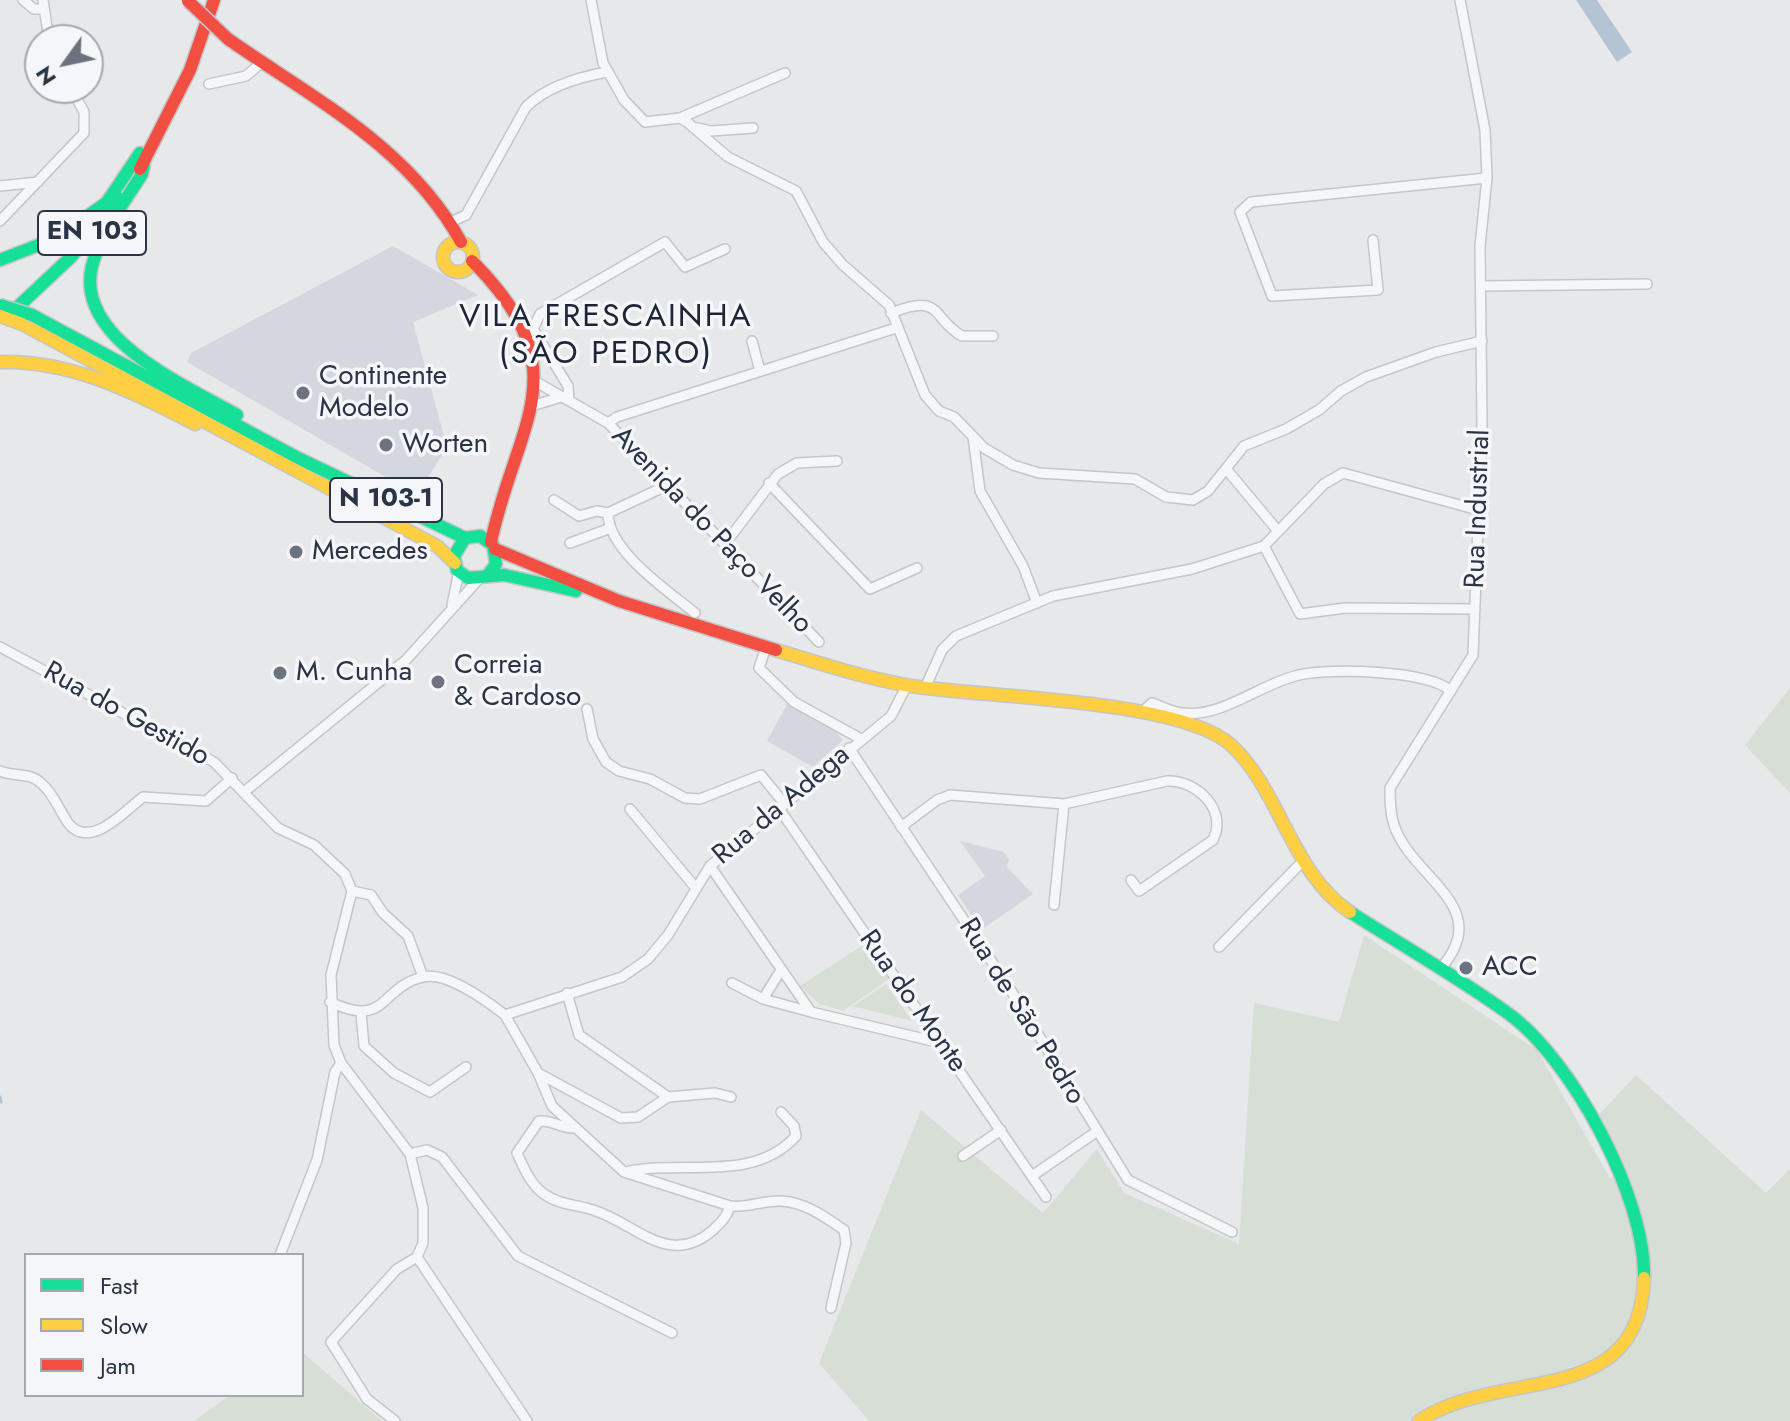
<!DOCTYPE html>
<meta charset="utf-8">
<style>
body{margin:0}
#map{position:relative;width:1790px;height:1421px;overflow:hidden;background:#e6e8ea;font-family:Jost,sans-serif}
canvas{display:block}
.legend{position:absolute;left:24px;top:1253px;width:280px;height:144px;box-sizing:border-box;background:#f4f6f9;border:2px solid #a4a8b1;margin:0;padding:10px 14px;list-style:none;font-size:24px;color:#2b3445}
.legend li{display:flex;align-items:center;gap:16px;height:40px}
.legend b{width:40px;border:2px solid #a4a8b1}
.north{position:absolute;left:24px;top:24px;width:80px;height:80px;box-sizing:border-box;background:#f4f6f9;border:2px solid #a4a8b1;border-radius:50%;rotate:237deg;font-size:22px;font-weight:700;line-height:32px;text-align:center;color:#2b3445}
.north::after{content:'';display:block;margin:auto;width:28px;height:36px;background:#6c737f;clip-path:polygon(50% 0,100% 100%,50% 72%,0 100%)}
</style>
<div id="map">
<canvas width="1790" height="1421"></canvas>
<ul class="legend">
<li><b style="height:10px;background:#16e098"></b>Fast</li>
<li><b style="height:10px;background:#ffcf43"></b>Slow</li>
<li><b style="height:10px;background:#f24e42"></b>Jam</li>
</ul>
<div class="north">N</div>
</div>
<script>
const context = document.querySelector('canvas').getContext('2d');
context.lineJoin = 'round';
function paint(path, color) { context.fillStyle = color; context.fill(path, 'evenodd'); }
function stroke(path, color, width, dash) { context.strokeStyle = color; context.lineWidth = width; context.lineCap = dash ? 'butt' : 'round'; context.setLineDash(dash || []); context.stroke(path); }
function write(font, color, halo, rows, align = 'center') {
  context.font = font + ' Jost,sans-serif'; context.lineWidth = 7; context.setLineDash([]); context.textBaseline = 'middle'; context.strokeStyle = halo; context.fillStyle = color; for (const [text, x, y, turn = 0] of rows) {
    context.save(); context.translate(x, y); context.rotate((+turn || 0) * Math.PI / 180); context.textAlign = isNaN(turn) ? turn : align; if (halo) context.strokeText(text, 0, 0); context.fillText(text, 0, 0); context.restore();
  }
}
const built = new Path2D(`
 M393,246L478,295L413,322L447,447L417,495L187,362L191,353Z
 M787,704L834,730L843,740L813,767L767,741Z
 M960,841L1004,852L1009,860L1007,867L1033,894L981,930L958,895L985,876Z`);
const green = new Path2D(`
 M1790,688V793L1745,745Z
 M1364,935L1537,1050L1610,1178L1625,1171L1595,1119L1636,1075L1766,1193L1790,1169V1421H869L819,1363L921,1110L1043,1213L1097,1149L1124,1193L1239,1244L1254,1003L1339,1022Z
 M865,944L889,979L843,1011L820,1004L800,986Z
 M886,984L912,1021L853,1006Z
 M302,1352L382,1421H194L230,1395H302Z`);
const water = new Path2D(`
 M1576,0H1597L1632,52L1617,62Z`);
const stream = new Path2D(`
 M0,1097L1,1102`);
const street = new Path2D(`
 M23,0L34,9H44
 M43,0L49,40
 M591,0L603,63L624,100L645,122L680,118L687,122L728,157L796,191L823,242L843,265L889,305L925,395L939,411L954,417L984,448L1013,465L1039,473L1135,479L1166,497L1193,500L1208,491L1244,446L1286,429L1319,410L1341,391L1366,377L1436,352L1482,341
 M209,84L246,76L261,63
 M680,118L785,73
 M697,128L711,131L753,128
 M0,186L38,182
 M0,221L84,133V112L71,88
 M451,222L466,215L526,107C547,86 579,77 607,72
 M1373,240L1378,290L1272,296L1240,212L1251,202L1487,178
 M1481,286L1647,284
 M891,313C944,292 931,319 962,336H993
 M752,341L760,371
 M538,383L608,423L819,642
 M569,400L568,386L533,329L540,314L665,242L685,267L725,249
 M535,405L561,397
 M608,423L617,417L896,328
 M973,437L980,491L1023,566L1037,603
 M1227,470L1278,531
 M769,483L870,589L917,568
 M554,500L579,516L597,511L608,513L668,485
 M608,513C608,551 667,590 695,613
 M570,543L608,529
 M725,544L778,474L797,463L837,461
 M1264,546L1300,614L1345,608L1475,609
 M452,605L459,571
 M0,647L214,762L278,828L314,845L345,874L352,891L331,975L334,1045L341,1063L410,1154L423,1208V1243L417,1257L397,1269L331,1342L367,1399L395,1421
 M766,647L759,668L794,702L861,739
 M926,686L942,650L956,636L1053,596L1192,569L1264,546L1324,484L1343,473L1478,510
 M587,709L593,739L606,762L619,771L650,779L685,798L700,799L761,775L783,802
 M1142,712L1152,703C1161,706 1172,712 1182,713C1223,718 1261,683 1299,675C1331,668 1427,670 1451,691
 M849,748L1010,989L1128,1180L1232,1232
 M0,771C14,777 30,772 41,783C55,795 59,811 69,824C90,850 125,811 143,797L206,801L232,778
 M244,792L406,660L479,579
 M778,807L1046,1197
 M630,809L695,887
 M901,827L937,800L950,795L1064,804L1167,781C1197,780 1228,810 1213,840L1139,891L1131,880
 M710,866L811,1012L941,1043
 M352,891L371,895L383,913L408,936L423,977
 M1054,905L1064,804
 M1219,947L1303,861
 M1441,968C1495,906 1412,879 1394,825C1390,813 1390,801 1390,788L1473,655L1482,423L1480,246L1487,178L1485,130L1460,0
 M781,970L763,999L811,1012
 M732,983L763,999
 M567,993L579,1035L668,1097
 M330,1002C388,1029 378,988 423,977C446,971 487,1001 505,1015L622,977L648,959L668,935L710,866L891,716L907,685
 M361,1013L364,1046L394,1073L430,1092L466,1067
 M505,1015L538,1073L552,1106L624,1172L730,1206C748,1208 764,1200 781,1201C805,1202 825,1217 844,1230L846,1243L831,1308
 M538,1073L621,1118L638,1117L668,1097L715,1093L731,1097
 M576,1128C561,1129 554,1120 539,1121L517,1153C524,1168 530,1184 544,1194C561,1206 577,1204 596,1211C637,1225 670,1268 713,1230C721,1222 727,1217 730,1206
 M410,1154L427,1150L442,1157L518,1256L672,1333
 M963,1156L1001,1130
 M626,1172C682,1159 753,1184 796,1136L794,1126L781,1112
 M1032,1176L1096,1132
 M280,1255L317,1160L335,1072L341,1063
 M417,1257L527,1421`);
const fast = new Path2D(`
 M144,164L142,174C124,203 101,232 92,266C74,339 187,386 237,415
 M105,205L140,153
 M0,260L57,238L106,203
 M32,315L298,458L465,538
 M7,317L71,257L118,198
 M488,575L496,564L493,545L480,536L465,538L454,556L457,570L468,578L504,575L576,591
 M1350,912C1403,946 1458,977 1509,1014C1573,1061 1646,1198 1644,1278`);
const slow = new Path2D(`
 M443 257a15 15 0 1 1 30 0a15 15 0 1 1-30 0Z
 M22,324L437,546L455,563
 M0,362C72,360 132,392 195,424
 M776,650C819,663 861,677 905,685C979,698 1179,698 1231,745C1279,788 1292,874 1350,912
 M1419,1421C1500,1366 1640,1412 1644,1278`);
const jam = new Path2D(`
 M228,39C314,99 409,147 461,242
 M140,169L190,70L214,0
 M472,261C582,371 516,422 491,542
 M495,549L619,601L776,650`);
const fastBridge = new Path2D(`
 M0,305L32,315`);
const slowBridge = new Path2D(`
 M0,316L22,324`);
const jamBridge = new Path2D(`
 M188,1L228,39`);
const markers = [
 [303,393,8,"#6c737f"],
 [386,445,8,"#6c737f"],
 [296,552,8,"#6c737f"],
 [280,673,8,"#6c737f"],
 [438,682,8,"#6c737f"],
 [1466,968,8,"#6c737f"]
];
const shields = [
 [92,233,108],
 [386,500,112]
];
const shieldNames = [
 ["EN 103",92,233],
 ["N 103-1",386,500]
];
const poiNames = [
 ["Continente",319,377],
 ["Modelo",319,409],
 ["Worten",402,445],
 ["Mercedes",312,552],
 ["Correia",454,666],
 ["& Cardoso",454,698],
 ["M. Cunha",296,673],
 ["ACC",1482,968]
];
const streetNames = [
 ["Rua Industrial",1479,509,-88],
 ["Avenida do Paço Velho",711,531,46],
 ["Rua do Gestido",126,715,29],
 ["Rua da Adega",782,806,-40],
 ["Rua do Monte",912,1002,55],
 ["Rua de São Pedro",1021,1012,58]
];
const quarterNames = [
 ["VILA FRESCAINHA",606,318],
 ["(SÃO PEDRO)",606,355]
];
paint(built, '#d4d7dd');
paint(green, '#d6ded6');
paint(water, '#b4c4d5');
stroke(stream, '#b4c4d5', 3);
stroke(street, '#c4c6c8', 12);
stroke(fast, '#c4c6c8', 15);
stroke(slow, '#c4c6c8', 15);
stroke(jam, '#c4c6c8', 15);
stroke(street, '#f5f6f7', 9);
stroke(fast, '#16e098', 12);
stroke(slow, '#ffcf43', 12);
stroke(jam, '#f24e42', 12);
stroke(fastBridge, '#c4c6c8', 15, []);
stroke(slowBridge, '#c4c6c8', 15, []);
stroke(jamBridge, '#c4c6c8', 15, []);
stroke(fastBridge, '#16e098', 12);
stroke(slowBridge, '#ffcf43', 12);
stroke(jamBridge, '#f24e42', 12);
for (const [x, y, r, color] of markers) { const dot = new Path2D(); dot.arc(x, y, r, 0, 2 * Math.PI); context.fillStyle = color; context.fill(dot); stroke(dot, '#f4f6f9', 3); }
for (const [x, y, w] of shields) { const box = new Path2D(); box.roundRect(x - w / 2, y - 22, w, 44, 6); context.fillStyle = '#f4f6f9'; context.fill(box); stroke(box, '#2b3445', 2); }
write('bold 26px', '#2b3445', null, shieldNames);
write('28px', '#2b3445', '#f4f6f9', poiNames, 'left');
write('28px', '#2b3445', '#f4f6f9', streetNames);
context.letterSpacing = '2px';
write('32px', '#1d2536', '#f4f6f9', quarterNames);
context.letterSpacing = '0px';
</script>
